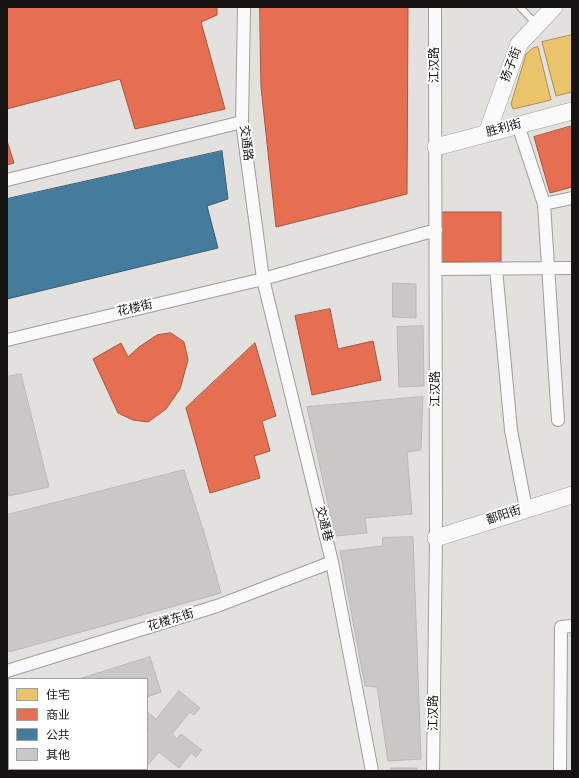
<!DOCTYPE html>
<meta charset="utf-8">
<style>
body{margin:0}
#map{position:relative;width:579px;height:778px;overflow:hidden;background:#e3e1de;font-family:"Source Sans 3","Noto Sans SC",sans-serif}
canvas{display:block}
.frame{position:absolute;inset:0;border:8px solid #161412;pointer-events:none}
.legend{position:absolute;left:8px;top:678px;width:140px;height:92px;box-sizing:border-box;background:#fff;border:1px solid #a2a1a0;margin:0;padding:5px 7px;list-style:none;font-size:12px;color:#161412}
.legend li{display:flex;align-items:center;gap:8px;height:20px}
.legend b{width:20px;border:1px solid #a2a1a0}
</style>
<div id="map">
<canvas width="579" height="778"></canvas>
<div class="frame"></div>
<ul class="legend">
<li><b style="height:11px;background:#e9c46a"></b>住宅</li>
<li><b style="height:11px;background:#e76f51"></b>商业</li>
<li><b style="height:11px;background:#457b9d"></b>公共</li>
<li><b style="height:11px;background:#cac8c6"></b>其他</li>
</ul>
</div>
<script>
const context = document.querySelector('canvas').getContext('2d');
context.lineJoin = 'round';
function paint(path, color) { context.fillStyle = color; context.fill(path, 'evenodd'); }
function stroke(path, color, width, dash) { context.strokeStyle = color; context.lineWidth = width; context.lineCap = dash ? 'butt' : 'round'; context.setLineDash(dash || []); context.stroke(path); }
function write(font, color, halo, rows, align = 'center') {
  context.font = font + ' "Source Sans 3","Noto Sans SC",sans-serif'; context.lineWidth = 4; context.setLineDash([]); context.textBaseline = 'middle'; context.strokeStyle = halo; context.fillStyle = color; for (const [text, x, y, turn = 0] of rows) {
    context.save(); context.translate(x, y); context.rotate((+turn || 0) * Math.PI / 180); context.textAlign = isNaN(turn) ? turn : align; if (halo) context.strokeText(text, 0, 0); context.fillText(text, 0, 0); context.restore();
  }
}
const homes = new Path2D(`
 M572,35V92L556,96L542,42Z
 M538,47L551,100L513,109L511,104L526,54L533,48Z`);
const shops = new Path2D(`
 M7,7H217V15L201,22L225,109L135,129L120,79L7,109Z
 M260,7H408L407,194L276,227L261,87Z
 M572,126V187L550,193L534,137Z
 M7,141L14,163L7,165Z
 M441,212H501V262H441Z
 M330,309L338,349L373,341L381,380L312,395L295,316Z
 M171,333L184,342L188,360L180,389L166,409L148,422L133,420L118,413L93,359L121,343L128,357L139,347L157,335Z
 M255,343L276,416L262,421L270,451L254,456L260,478L210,493L186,408Z`);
const public = new Path2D(`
 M222,151L228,199L207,206L218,248L7,299V199Z`);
const building = new Path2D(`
 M393,283L416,284V318L393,317Z
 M423,326L424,386L399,387L397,327Z
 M21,374L49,487L9,496L7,488V377Z
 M423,397L421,450L407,452L412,514L365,518L367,533L335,536L307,407Z
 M184,470L206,539L221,593L9,652L7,647V515Z
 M413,537L421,759L388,761L377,687L365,686L340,551L382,546L383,538Z
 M150,657L161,692L147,697V679H79Z
 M179,691L200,708L194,715L190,712L172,734L177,739L181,734L202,750L196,757L191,753L179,768L159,752L147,766V731L149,729L147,728V712L156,719Z
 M9,701V714L7,707V702Z
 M391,768H417V771H391Z
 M27,769H84V771H27Z`);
const lane = new Path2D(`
 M520,7L536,24`);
const street = new Path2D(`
 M244,7L242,122L263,279L332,562L372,771
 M518,125L544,204L558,420
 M7,180L242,122
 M544,204L572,198
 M436,269L572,268
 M496,269L511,430L526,509
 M7,340L263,279L436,230
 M7,671L217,606L332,562
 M433,771L436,538L435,7
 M560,771L561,627L572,626`);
const secondary = new Path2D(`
 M487,133L519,44L554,7
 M436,147L572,111
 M436,538L572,495`);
const streetNames = [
 ["江汉路",435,65,-90],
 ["扬子街",512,65,-69],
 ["胜利街",504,129,-15],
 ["交通路",245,143,83],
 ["花楼街",135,309,-13],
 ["江汉路",436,389,-90],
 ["鄱阳街",504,516,-18],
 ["交通巷",323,524,76],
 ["花楼东街",171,621,-17],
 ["江汉路",434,713,-90]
];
paint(homes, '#e9c46a');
stroke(homes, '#aa8f50', 1);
paint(shops, '#e76f51');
stroke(shops, '#a8543e', 1);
paint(public, '#457b9d');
stroke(public, '#375c73', 1);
paint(building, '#cac8c6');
stroke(building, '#b9b8b5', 1);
stroke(lane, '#9f9d9a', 8);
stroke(street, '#9f9d9a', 14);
stroke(secondary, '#9f9d9a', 18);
stroke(lane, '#fbfafa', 6);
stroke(street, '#fbfafa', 12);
stroke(secondary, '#fbfafa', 17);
write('12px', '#161412', '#fff', streetNames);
</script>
